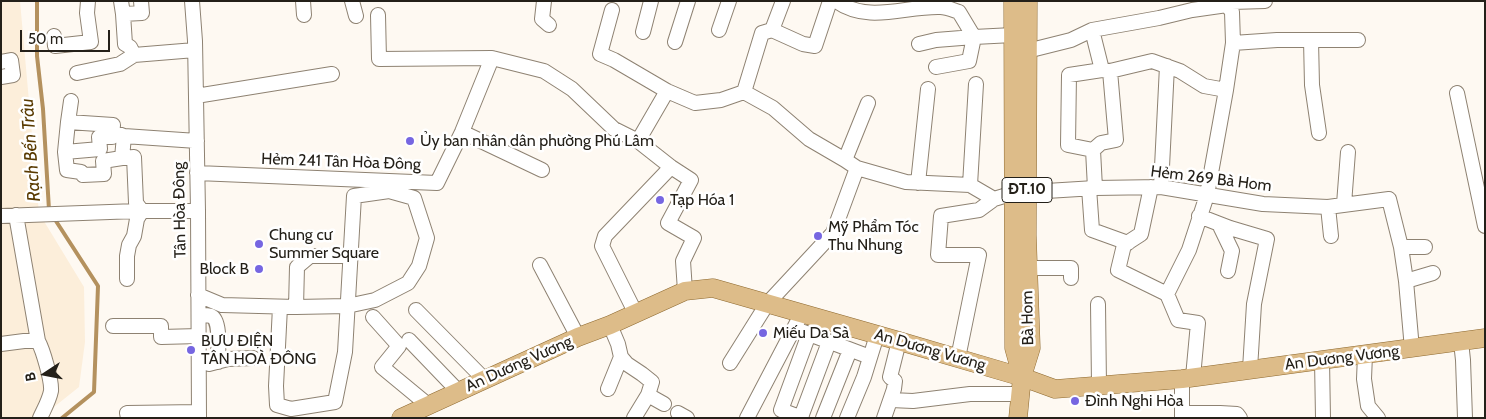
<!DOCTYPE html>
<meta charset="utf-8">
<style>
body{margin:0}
#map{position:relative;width:1486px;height:419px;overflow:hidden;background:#fef9f2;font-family:Cabin,sans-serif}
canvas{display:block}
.frame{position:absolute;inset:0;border:2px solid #242019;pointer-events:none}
.north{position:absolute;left:20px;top:349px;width:50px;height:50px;-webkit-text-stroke:4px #fff;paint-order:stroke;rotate:259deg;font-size:14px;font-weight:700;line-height:20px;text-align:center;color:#242019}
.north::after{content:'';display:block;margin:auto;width:18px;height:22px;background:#242019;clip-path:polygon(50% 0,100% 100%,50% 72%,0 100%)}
.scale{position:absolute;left:20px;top:30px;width:90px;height:22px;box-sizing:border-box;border:2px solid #242019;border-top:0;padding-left:6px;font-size:15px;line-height:18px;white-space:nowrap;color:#242019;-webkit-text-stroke:4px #fff;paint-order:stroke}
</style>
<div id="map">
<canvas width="1486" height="419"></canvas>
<div class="frame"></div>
<div class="north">B</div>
<div class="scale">50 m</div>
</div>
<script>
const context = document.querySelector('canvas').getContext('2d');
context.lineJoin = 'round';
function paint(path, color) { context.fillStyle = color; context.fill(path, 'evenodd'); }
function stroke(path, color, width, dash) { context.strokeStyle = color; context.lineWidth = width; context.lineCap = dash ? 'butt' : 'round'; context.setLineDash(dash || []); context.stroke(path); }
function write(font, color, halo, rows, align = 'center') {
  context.font = font + ' Cabin,sans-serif'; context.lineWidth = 5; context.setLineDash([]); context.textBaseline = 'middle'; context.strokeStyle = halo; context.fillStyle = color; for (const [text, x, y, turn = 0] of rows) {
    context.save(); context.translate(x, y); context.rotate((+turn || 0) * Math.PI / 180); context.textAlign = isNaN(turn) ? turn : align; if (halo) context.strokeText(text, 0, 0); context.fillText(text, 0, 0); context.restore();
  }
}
const built = new Path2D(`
 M1,1H20L39,213L84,287L85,342L79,387L49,411L50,418H1Z`);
const stream = new Path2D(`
 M37,1V56L43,109L49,210L51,212
 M54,218L98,286L94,392L62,418`);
const minor = new Path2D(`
 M121,1L123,14L142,13L141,1
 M192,1L195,41L198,211L199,418
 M303,1L304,15
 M352,1L356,16
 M544,1L542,19L549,25
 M836,1C869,24 904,6 940,7C946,7 953,10 959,12L974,37L1013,35
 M1227,5L1232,2L1265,1
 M612,10L600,54L614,60L667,91L695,103L721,100L744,92L773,108L809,139L845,160L857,168L906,182L970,185L994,199L1014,193L1095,188L1161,187L1263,204L1328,207L1389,199L1401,247L1406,281L1412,349
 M123,14L125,44L130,47L134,55
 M378,15L379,59L492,58L544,71L572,89L614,129L638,141L671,167L691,180L668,223L694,238L683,261L685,291
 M719,30L729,1
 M772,30L783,1
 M1092,30L1102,70
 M643,32L651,1
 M54,36L55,46L91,42L87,13L88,1
 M1311,40L1312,85L1319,133
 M675,42L688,1
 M1233,43L1277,40H1358
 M919,44L936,40L974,37L969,61L936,67
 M1027,51L1071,40L1092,30L1159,18L1192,10L1227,5L1232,12L1233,43L1226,90L1207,195L1189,250L1167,294
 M1,62L11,60L13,75L1,77
 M77,73L120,64L134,55L195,50
 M744,92L762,33L772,30L803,44L815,46L830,1
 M1457,93L1485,226
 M196,96L332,74
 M68,122L65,152L67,170L81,172L83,175L104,174L103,161L122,158
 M462,132L542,170
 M116,133L124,136L197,141
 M124,136L122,158L134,157L136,203L142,211L137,219L134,236L129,245L127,256V279
 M638,141L667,91
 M1093,150L1068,145L1069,75L1102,70L1110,71L1152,61L1180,71L1204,86L1226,90
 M65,152L100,149L99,137H112L113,125L68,122L71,101
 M845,160L868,103
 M197,173L437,183L462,132L492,58
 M918,183L928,89
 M970,185L976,84
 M1151,187L1141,234L1124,245L1118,270L1167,294
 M1161,187L1167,66
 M1089,188L1092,230L1128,243
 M1095,188L1093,150L1101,143L1116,140L1110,71
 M1344,204L1348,152
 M1328,207L1331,236
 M16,215L38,341C43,350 52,381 51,391C49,401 44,409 40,418
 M1,216L137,211H198
 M1199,216L1230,228L1267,239L1254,304L1250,369
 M1219,224L1232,251L1228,271
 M1401,247H1425
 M540,265L578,337
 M1027,268H1071V278
 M1406,281L1433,273
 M1167,294L1178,320L1198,323L1193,377
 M198,295L222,305L296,307L347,306L375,300L408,283L419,266L427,238L414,198L389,191L354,196L345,352L335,402L291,409L277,405L276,386L280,307
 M1098,304L1099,385
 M296,307L297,267L310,256H351
 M416,310L484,379
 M635,312L602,246L605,236L671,167
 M199,315C202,315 208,315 211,316C221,320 218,351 218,362
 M373,317L399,346L382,367L428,405
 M610,325L618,344L621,357L627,364L642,374L652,382L648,395L634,418
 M113,326H161V337L199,336
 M801,331L870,357
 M409,340L458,391
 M1461,342L1463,360L1465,418
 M1,344L24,341H38
 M1365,355L1364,379L1368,406L1378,418
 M958,358L979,255H938L941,216L979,210L994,199
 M1322,360L1323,418
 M730,363L767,304L833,233L857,168
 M209,364L228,359L253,358
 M608,389L621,357
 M648,395L664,404
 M891,400L913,401L970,394H1020
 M678,413L687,418
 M1182,413H1220L1237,414L1240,418
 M801,417L829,342
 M128,418L127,413L199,412
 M747,418L802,313
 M802,418L781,410L809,334
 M823,418L850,350
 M847,418L864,377L877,335
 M884,418L894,389L895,381L890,377L899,341
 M1182,418V379`);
const major = new Path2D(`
 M1013,1L1014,348L1022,377
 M401,418L578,337L610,325L685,291L713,288L899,341L1022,377L1055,389L1182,379L1485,338
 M1018,418L1022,377L1031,348L1027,235L1028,1`);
const markers = [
 [410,141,5,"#7666e1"],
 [660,200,5,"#7666e1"],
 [818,236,5,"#7666e1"],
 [259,244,5,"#7666e1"],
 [259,269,5,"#7666e1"],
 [763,333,5,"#7666e1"],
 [191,350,5,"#7666e1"],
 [1075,401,5,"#7666e1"]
];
const shields = [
 [1027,190,50]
];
const shieldNames = [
 ["ĐT.10",1027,190]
];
const poiNames = [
 ["Ủy ban nhân dân phường Phú Lâm",420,141],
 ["Tạp Hóa 1",670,200],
 ["Mỹ Phẩm Tóc",828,227],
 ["Thu Nhung",828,245],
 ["Chung cư",269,235],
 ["Summer Square",269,253],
 ["Block B",249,269,"right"],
 ["Miếu Da Sà",773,333],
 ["BƯU ĐIỆN",201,341],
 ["TÂN HOÀ ĐÔNG",201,359],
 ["Đình Nghi Hòa",1085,401]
];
const streetNames = [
 ["Hẻm 241 Tân Hòa Đông",341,162,2],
 ["Hẻm 269 Bà Hom",1211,179,7],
 ["Tân Hòa Đông",180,210,-91],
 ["Bà Hom",1028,318,-91],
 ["An Dương Vương",930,350,16],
 ["An Dương Vương",1342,358,-7],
 ["An Dương Vương",519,364,-24]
];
const waterNames = [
 ["Rạch Bến Trâu",31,150,-94]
];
paint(built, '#fceeda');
stroke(stream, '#b4915e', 4);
stroke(minor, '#8e8272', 16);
stroke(major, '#8e692f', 19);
stroke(minor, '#fff', 14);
stroke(major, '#ddbc89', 18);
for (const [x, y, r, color] of markers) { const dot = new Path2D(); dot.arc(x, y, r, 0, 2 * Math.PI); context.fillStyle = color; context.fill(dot); stroke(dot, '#fff', 2); }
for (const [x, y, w] of shields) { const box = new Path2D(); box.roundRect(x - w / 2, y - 12.5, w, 25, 4); context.fillStyle = '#fff'; context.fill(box); stroke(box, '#242019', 1); }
write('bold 15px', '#242019', null, shieldNames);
write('16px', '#242019', '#fff', poiNames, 'left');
write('16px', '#242019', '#fff', streetNames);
write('italic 18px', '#593a00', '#fff', waterNames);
</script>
